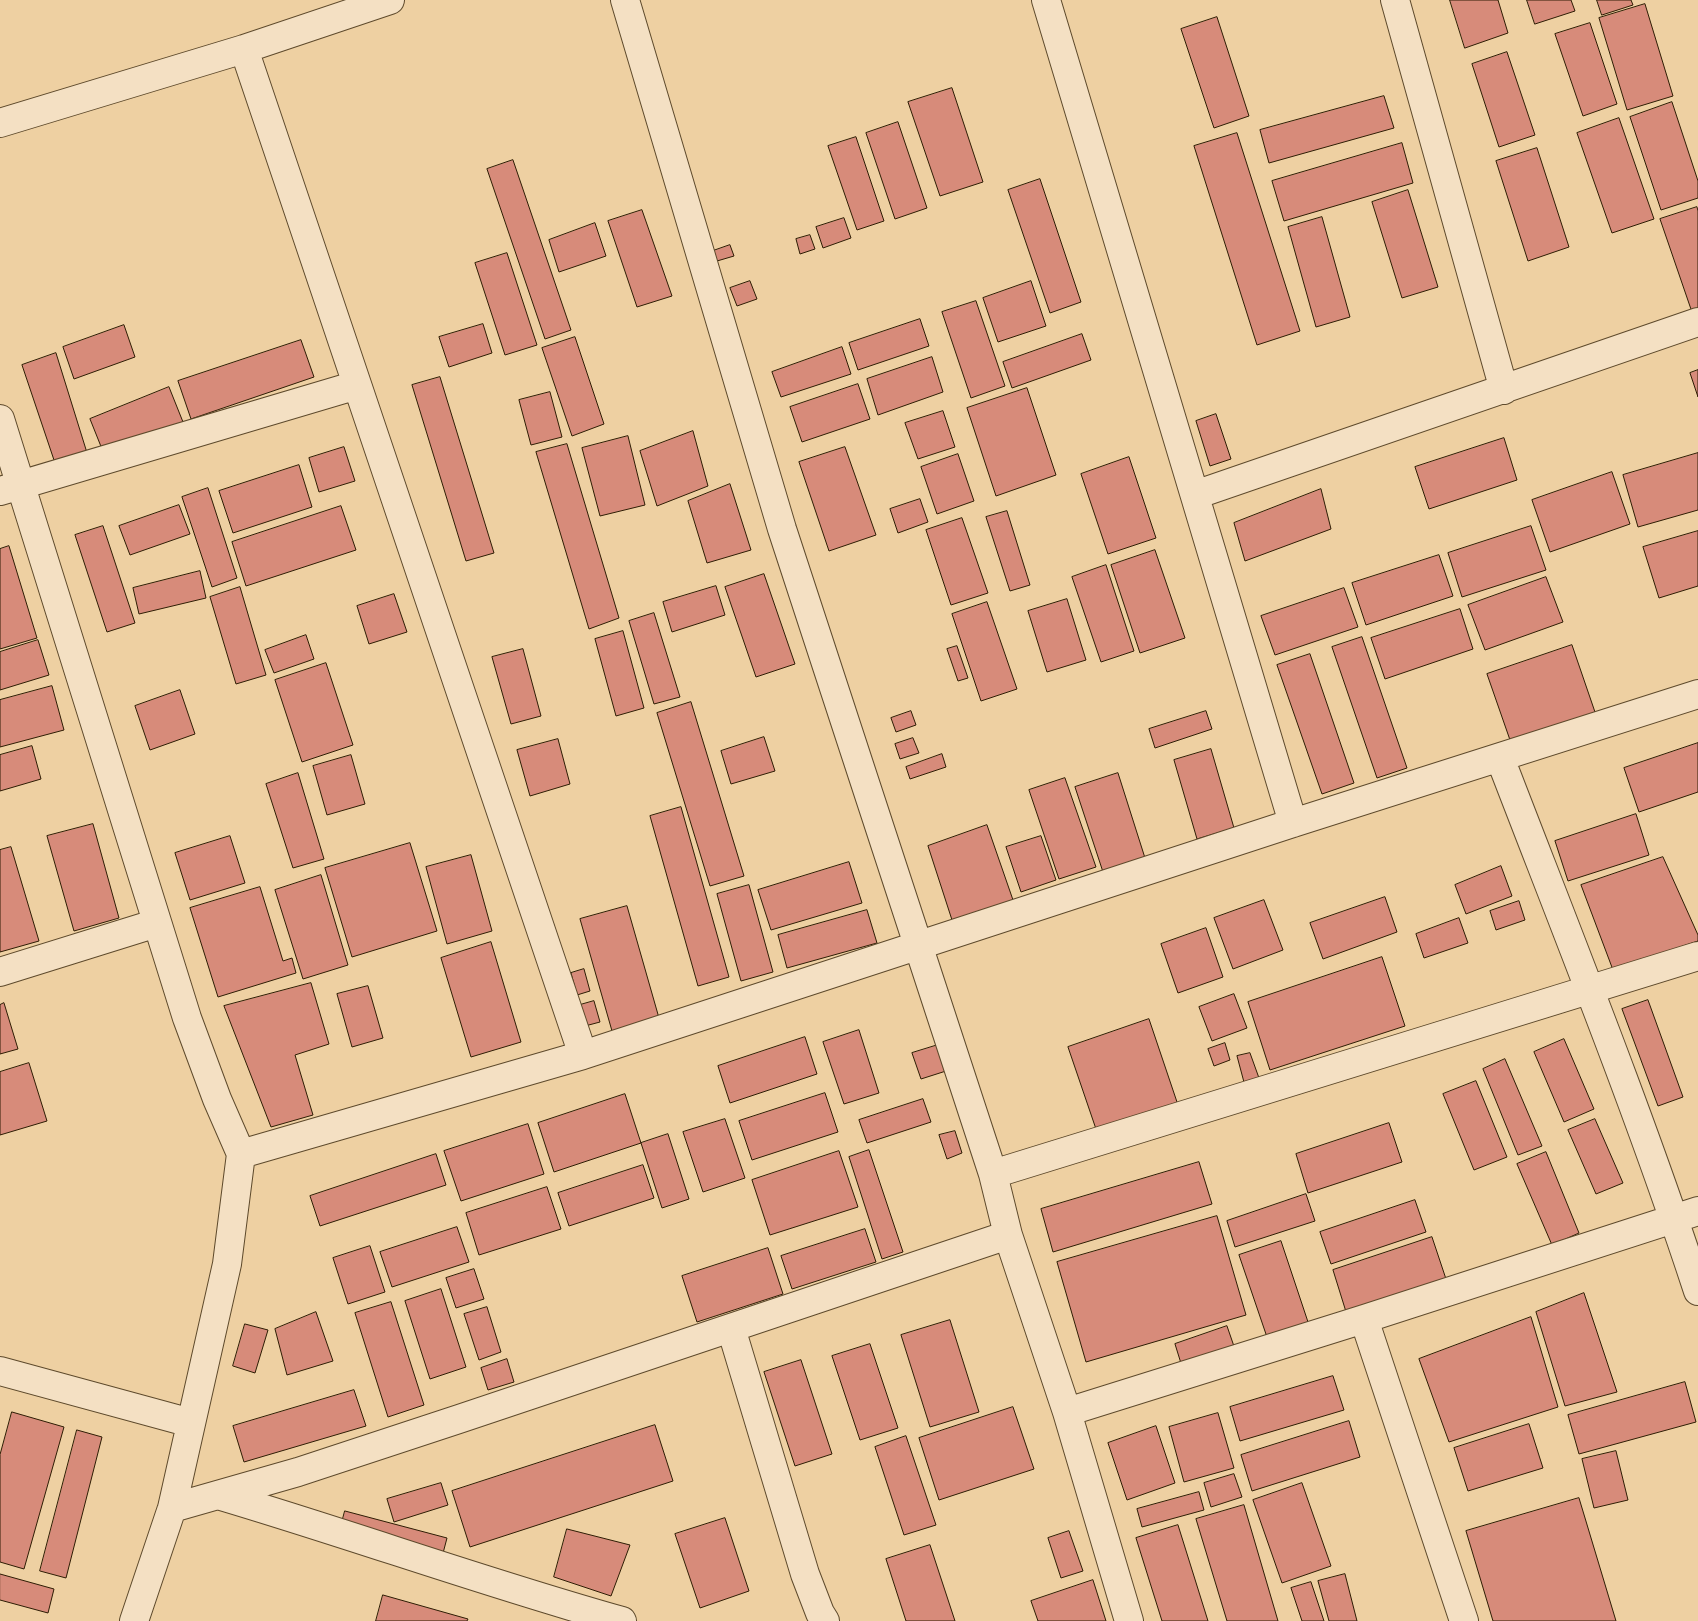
<!DOCTYPE html>
<style>
body{margin:0}
canvas{display:block;background:#eed0a2}
</style>
<canvas width="1698" height="1621"></canvas>
<script>
const context = document.querySelector('canvas').getContext('2d');
context.lineJoin = 'round';
function paint(path, color) { context.fillStyle = color; context.fill(path, 'evenodd'); }
function stroke(path, color, width, dash) { context.strokeStyle = color; context.lineWidth = width; context.lineCap = dash ? 'butt' : 'round'; context.setLineDash(dash || []); context.stroke(path); }
const building = new Path2D(`
 M1450,0H1498L1508,33L1465,48Z
 M1527,0H1571L1575,11L1535,24Z
 M1597,0H1631L1633,5L1602,15Z
 M1645,4L1673,96L1627,110L1599,18Z
 M1217,17L1249,116L1214,128L1181,29Z
 M1590,23L1617,104L1583,116L1555,34Z
 M1507,52L1535,135L1499,147L1472,64Z
 M952,88L983,182L940,196L908,102Z
 M1384,96L1394,128L1269,163L1260,130Z
 M1672,102L1698,181V198L1661,210L1630,117Z
 M1619,118L1654,219L1612,233L1577,133Z
 M898,122L927,208L895,219L866,133Z
 M1237,133L1300,331L1257,345L1194,146Z
 M856,137L884,221L857,230L828,146Z
 M1402,143L1413,183L1284,221L1272,181Z
 M1537,148L1569,247L1528,261L1496,161Z
 M513,160L571,330L545,339L487,169Z
 M1040,179L1081,302L1050,313L1008,190Z
 M1408,190L1438,287L1402,298L1372,202Z
 M1697,207L1698,211V316L1694,318L1660,219Z
 M642,210L672,296L637,307L608,221Z
 M1322,217L1350,317L1316,327L1288,227Z
 M844,218L851,238L823,248L816,227Z
 M595,223L606,256L559,272L549,240Z
 M810,235L815,249L800,254L796,239Z
 M730,245L734,256L717,261L713,251Z
 M507,253L537,345L505,355L475,263Z
 M750,281L757,299L737,306L730,288Z
 M1031,281L1046,326L998,342L983,298Z
 M976,301L1005,386L971,398L942,312Z
 M920,319L929,346L858,370L849,343Z
 M483,324L492,353L449,367L439,337Z
 M124,325L135,357L74,379L63,347Z
 M1082,334L1091,360L1012,388L1003,362Z
 M575,337L604,424L572,436L542,348Z
 M301,340L314,377L191,419L178,381Z
 M842,347L851,374L781,397L772,372Z
 M56,353L88,456L56,466L22,365Z
 M932,357L943,392L878,415L867,379Z
 M1698,370V397L1690,373Z
 M440,377L494,553L466,561L412,385Z
 M858,384L870,419L802,442L790,407Z
 M169,387L183,422L104,454L90,419Z
 M1027,388L1056,475L996,496L967,408Z
 M550,392L562,437L531,445L519,400Z
 M943,411L955,447L918,459L905,423Z
 M1216,414L1231,459L1210,466L1196,421Z
 M693,431L708,486L657,506L640,451Z
 M628,436L645,505L600,516L582,448Z
 M1504,438L1517,480L1429,509L1415,467Z
 M567,444L619,618L589,629L536,452Z
 M344,447L355,481L319,492L309,458Z
 M845,447L876,535L829,551L799,462Z
 M1698,453V510L1638,527L1623,475Z
 M958,454L974,501L937,514L921,467Z
 M1129,457L1156,538L1108,554L1081,474Z
 M299,465L312,507L233,533L219,491Z
 M1612,472L1630,524L1550,552L1532,500Z
 M730,484L751,550L707,563L688,501Z
 M208,488L237,578L212,587L182,497Z
 M1321,489L1331,529L1245,561L1234,523Z
 M920,499L928,522L898,533L890,509Z
 M179,505L190,534L130,555L119,526Z
 M341,506L356,550L246,586L232,542Z
 M1007,511L1030,585L1010,591L986,517Z
 M962,518L988,593L951,605L926,530Z
 M103,526L135,623L107,632L75,535Z
 M1531,526L1546,570L1462,597L1448,553Z
 M1698,531V586L1659,598L1643,547Z
 M9,546L37,638L0,649V549Z
 M1155,550L1185,638L1140,653L1111,565Z
 M1439,555L1453,596L1366,625L1352,583Z
 M1106,565L1134,651L1101,662L1072,577Z
 M200,571L206,598L139,614L133,588Z
 M764,574L795,664L756,677L725,587Z
 M1546,577L1563,622L1485,650L1468,605Z
 M716,586L725,615L672,632L663,602Z
 M240,587L266,675L236,684L210,597Z
 M1344,588L1358,627L1275,655L1261,616Z
 M394,594L407,632L369,644L357,606Z
 M1067,599L1086,660L1047,672L1028,611Z
 M987,602L1017,689L981,701L952,614Z
 M1460,609L1473,649L1385,679L1371,638Z
 M654,613L680,697L654,704L629,621Z
 M623,631L644,708L616,716L595,639Z
 M306,635L314,659L274,673L265,650Z
 M1362,637L1407,768L1377,778L1332,647Z
 M38,640L49,675L0,690V652Z
 M1572,645L1596,715L1510,740L1487,674Z
 M957,646L968,678L958,681L947,649Z
 M523,649L541,716L511,724L492,657Z
 M1310,654L1354,783L1322,794L1277,665Z
 M326,663L353,745L302,762L275,680Z
 M52,686L64,730L0,747V700Z
 M180,690L195,734L150,750L135,706Z
 M691,702L744,876L710,886L657,713Z
 M911,711L916,725L896,732L891,718Z
 M1206,711L1212,729L1155,748L1149,729Z
 M764,737L775,771L731,784L721,751Z
 M913,738L919,753L900,759L895,744Z
 M558,739L570,784L530,796L517,750Z
 M1698,743V792L1639,812L1624,768Z
 M32,746L41,779L0,791V755Z
 M1211,749L1234,828L1197,839L1174,760Z
 M942,754L946,767L910,779L906,767Z
 M351,755L365,804L327,815L313,766Z
 M298,773L324,859L293,868L266,784Z
 M1118,773L1145,858L1103,872L1075,787Z
 M1065,778L1096,867L1059,879L1029,790Z
 M681,807L729,977L698,986L650,816Z
 M1636,814L1649,855L1568,881L1555,841Z
 M93,824L119,918L74,931L47,836Z
 M987,825L1013,900L952,920L928,846Z
 M230,836L245,883L190,900L175,853Z
 M1041,836L1056,880L1021,892L1006,847Z
 M410,843L437,931L352,957L325,868Z
 M11,847L39,941L0,952V850Z
 M471,855L492,931L447,944L426,867Z
 M1663,857L1698,935V941L1613,970L1581,885Z
 M849,862L862,903L771,930L758,890Z
 M1501,866L1512,896L1466,914L1455,885Z
 M321,875L348,965L303,979L275,890Z
 M749,885L773,972L741,981L717,894Z
 M260,887L283,961L292,958L296,973L218,997L190,908Z
 M1385,897L1397,932L1323,959L1310,923Z
 M1264,900L1283,950L1233,969L1214,918Z
 M1519,901L1525,920L1496,930L1490,911Z
 M627,906L659,1018L612,1031L580,919Z
 M867,910L877,943L787,968L778,935Z
 M1459,918L1468,943L1424,958L1416,934Z
 M1206,928L1223,977L1178,993L1161,944Z
 M491,942L521,1042L471,1057L441,958Z
 M1382,957L1405,1026L1270,1070L1248,1002Z
 M584,969L590,991L577,995L571,973Z
 M311,983L329,1044L295,1055L313,1115L271,1127L224,1006Z
 M368,986L383,1038L352,1047L337,994Z
 M1234,994L1247,1028L1212,1041L1199,1007Z
 M1648,1000L1683,1097L1658,1106L1622,1009Z
 M594,1001L600,1022L585,1026L580,1005Z
 M4,1003L18,1049L0,1054V1005Z
 M1149,1019L1178,1105L1097,1132L1068,1047Z
 M859,1030L879,1093L844,1104L823,1042Z
 M805,1037L817,1074L730,1103L718,1066Z
 M1564,1039L1594,1109L1564,1122L1534,1052Z
 M1225,1043L1230,1060L1214,1066L1208,1049Z
 M938,1045L946,1071L921,1079L912,1053Z
 M1250,1053L1259,1078L1245,1086L1237,1056Z
 M1505,1059L1542,1146L1518,1155L1483,1069Z
 M29,1063L47,1121L0,1135V1072Z
 M1476,1081L1507,1157L1474,1170L1443,1094Z
 M825,1093L838,1132L752,1160L739,1121Z
 M625,1094L641,1143L554,1172L538,1123Z
 M923,1099L931,1122L867,1143L859,1120Z
 M725,1119L745,1178L703,1192L683,1132Z
 M1595,1119L1623,1183L1596,1194L1568,1130Z
 M1389,1123L1402,1162L1308,1193L1296,1154Z
 M528,1124L544,1174L461,1201L444,1151Z
 M955,1131L962,1153L947,1159L939,1135Z
 M668,1134L689,1199L662,1208L641,1143Z
 M869,1150L903,1252L882,1259L849,1157Z
 M839,1151L858,1207L770,1235L752,1180Z
 M1546,1152L1579,1233L1552,1245L1517,1164Z
 M436,1154L446,1185L320,1226L310,1196Z
 M1199,1162L1212,1204L1053,1252L1041,1209Z
 M643,1165L654,1198L569,1226L558,1193Z
 M547,1187L561,1229L479,1255L466,1213Z
 M1306,1194L1315,1221L1235,1247L1227,1221Z
 M1415,1200L1426,1232L1331,1264L1320,1232Z
 M1217,1216L1246,1315L1086,1362L1057,1262Z
 M457,1227L469,1262L392,1287L380,1252Z
 M865,1229L876,1262L792,1289L781,1256Z
 M1432,1237L1447,1282L1347,1315L1333,1270Z
 M1281,1241L1310,1328L1269,1343L1239,1255Z
 M370,1246L385,1292L348,1304L333,1258Z
 M768,1248L783,1294L697,1322L682,1276Z
 M474,1269L484,1299L456,1308L446,1278Z
 M441,1289L466,1367L430,1379L405,1301Z
 M1584,1293L1617,1392L1565,1406L1536,1312Z
 M391,1302L424,1405L388,1417L355,1313Z
 M487,1307L501,1352L479,1360L464,1314Z
 M316,1312L333,1361L287,1375L275,1329Z
 M1531,1317L1558,1407L1449,1442L1419,1359Z
 M950,1320L979,1412L930,1427L901,1335Z
 M245,1324L268,1330L255,1373L233,1366Z
 M1227,1326L1237,1355L1184,1373L1175,1344Z
 M870,1344L898,1428L860,1440L832,1356Z
 M507,1359L514,1382L488,1390L481,1368Z
 M801,1360L832,1454L795,1466L764,1372Z
 M1333,1376L1344,1410L1240,1441L1230,1407Z
 M1685,1382L1696,1422L1579,1454L1568,1415Z
 M354,1390L366,1426L244,1462L233,1426Z
 M1013,1407L1034,1469L939,1500L919,1438Z
 M12,1412L64,1427L24,1569L0,1562V1455Z
 M1218,1413L1234,1468L1184,1482L1169,1427Z
 M1349,1421L1360,1457L1252,1491L1241,1455Z
 M1529,1424L1543,1468L1468,1491L1454,1448Z
 M655,1425L673,1481L470,1547L452,1491Z
 M1156,1426L1175,1483L1127,1500L1108,1443Z
 M77,1430L102,1437L66,1578L40,1571Z
 M906,1436L936,1525L904,1535L875,1447Z
 M1616,1451L1628,1500L1594,1508L1582,1459Z
 M1234,1474L1242,1497L1211,1507L1204,1483Z
 M441,1483L448,1505L394,1522L387,1499Z
 M1302,1483L1331,1566L1282,1583L1253,1500Z
 M1199,1492L1204,1510L1142,1527L1137,1509Z
 M1579,1498L1616,1621H1493L1466,1531Z
 M1244,1505L1278,1621H1227L1196,1519Z
 M345,1511L447,1538L442,1557L340,1530Z
 M725,1518L749,1591L700,1608L675,1534Z
 M1178,1525L1208,1621H1162L1136,1538Z
 M567,1529L630,1545L611,1596L554,1577Z
 M1069,1531L1083,1571L1061,1578L1048,1538Z
 M930,1545L955,1621H906L886,1559Z
 M0,1574L54,1589L48,1613L0,1600Z
 M1345,1574L1357,1621H1329L1318,1581Z
 M1093,1580L1106,1621H1038L1031,1601Z
 M1311,1582L1324,1621H1302L1291,1588Z
 M383,1595L468,1619L467,1621H376Z`);
const minor = new Path2D(`
 M625,0L782,529L993,1174L1008,1235L1067,1412L1129,1621
 M1046,0L1293,823
 M1395,0L1504,390
 M244,49L583,1055
 M0,123L244,49L390,0
 M0,419L187,1018L217,1099L241,1154L227,1264L172,1508L134,1621
 M0,491L357,385
 M1195,495L1698,322
 M1500,758C1568,935 1639,1111 1698,1291
 M0,972L157,923
 M241,1154L583,1055L1293,823L1698,694
 M993,1174L1698,956
 M1364,1319L1464,1621
 M731,1328L805,1574L820,1613L825,1621
 M0,1371L191,1423
 M1067,1412L1364,1319L1698,1211
 M218,1495C353,1535 486,1583 622,1621
 M172,1508L298,1472L459,1419L1008,1235`);
paint(building, '#d78b7a');
stroke(building, '#2e1d04', 1);
stroke(minor, '#5e4a2c', 30);
stroke(minor, '#f4e0c3', 28);
</script>
